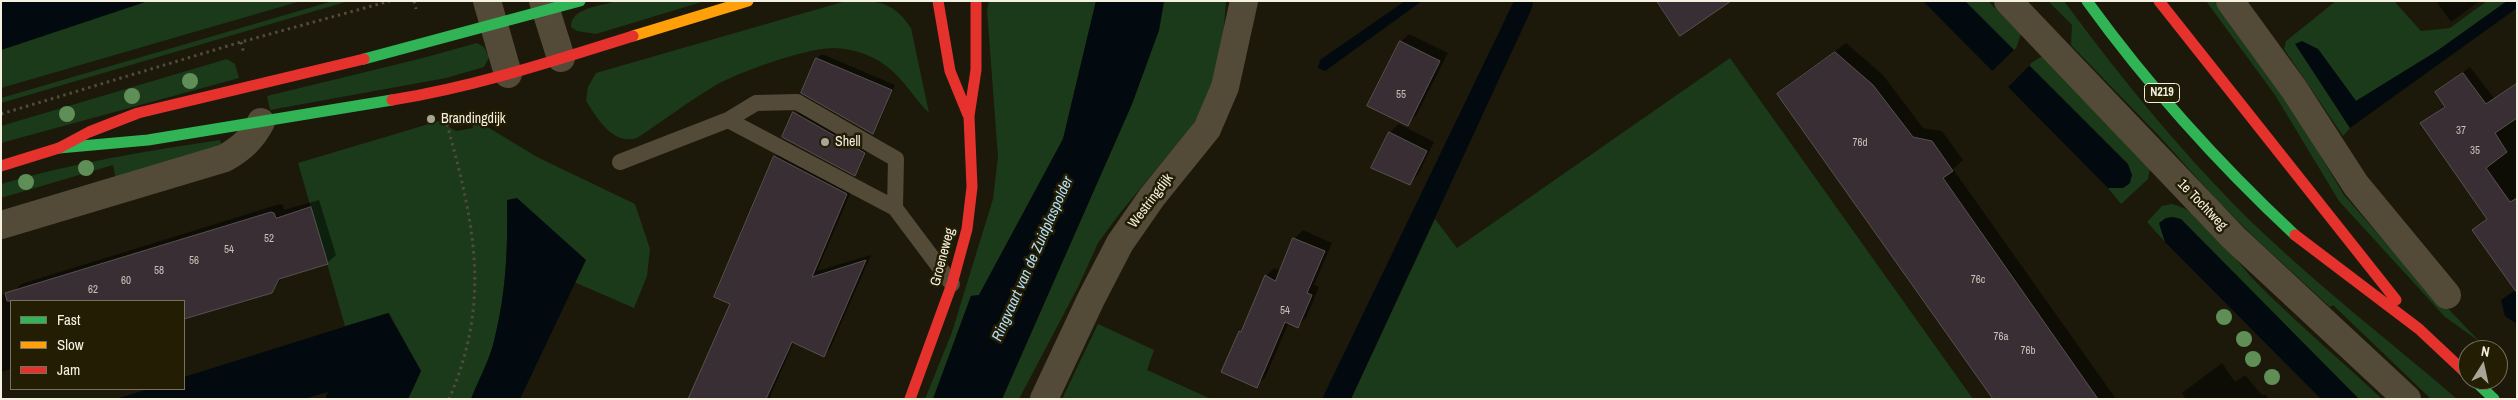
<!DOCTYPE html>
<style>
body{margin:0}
#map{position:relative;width:2518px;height:400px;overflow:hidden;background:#1c190a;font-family:"Archivo Narrow",sans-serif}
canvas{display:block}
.frame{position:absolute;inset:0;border:2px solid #f5f1e1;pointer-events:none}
.legend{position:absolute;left:10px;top:300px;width:175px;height:90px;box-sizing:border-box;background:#231d03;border:1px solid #77725c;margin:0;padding:6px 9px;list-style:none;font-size:15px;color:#f5f1e1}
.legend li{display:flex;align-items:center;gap:10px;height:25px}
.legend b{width:25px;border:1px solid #77725c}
.north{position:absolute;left:2458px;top:340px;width:50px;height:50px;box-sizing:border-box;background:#231d03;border:1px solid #77725c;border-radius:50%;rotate:10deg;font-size:14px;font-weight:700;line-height:20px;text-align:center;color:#f5f1e1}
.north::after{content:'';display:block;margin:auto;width:18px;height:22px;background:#a9a596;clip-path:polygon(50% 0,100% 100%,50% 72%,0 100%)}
</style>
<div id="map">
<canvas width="2518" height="400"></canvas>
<div class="frame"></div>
<ul class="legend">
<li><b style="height:6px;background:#30b455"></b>Fast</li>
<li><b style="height:6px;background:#ff9f0a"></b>Slow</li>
<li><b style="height:6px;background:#e5322d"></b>Jam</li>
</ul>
<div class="north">N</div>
</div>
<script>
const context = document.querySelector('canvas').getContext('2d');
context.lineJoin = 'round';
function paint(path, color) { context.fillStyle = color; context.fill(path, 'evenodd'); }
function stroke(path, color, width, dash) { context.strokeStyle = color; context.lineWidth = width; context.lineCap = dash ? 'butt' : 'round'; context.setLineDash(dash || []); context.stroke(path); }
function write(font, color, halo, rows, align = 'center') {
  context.font = font + ' "Archivo Narrow",sans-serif'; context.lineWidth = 5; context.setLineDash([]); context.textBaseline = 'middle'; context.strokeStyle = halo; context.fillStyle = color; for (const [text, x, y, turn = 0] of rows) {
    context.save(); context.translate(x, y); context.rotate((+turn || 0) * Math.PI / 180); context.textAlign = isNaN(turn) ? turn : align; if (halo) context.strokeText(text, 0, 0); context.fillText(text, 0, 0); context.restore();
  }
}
const green = new Path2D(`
 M148,1H301L1,88V50Z
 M333,1H349L1,103V98Z
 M616,1H705L596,34L577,31L571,27C570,8 601,6 616,1Z
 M846,1C878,1 892,0 911,28L929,113C911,95 902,75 879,61C866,53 848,48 832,48C804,49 741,71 716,85C689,101 663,121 637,138C612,145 598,119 586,101L588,87L596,73Z
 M989,1H1096L1063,139L979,295L971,296L933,399H925L952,332L993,199L998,157L987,10Z
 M1164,1H1226L1222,50L1212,86L1193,125L1120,213L1098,243L1078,287L1019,399H1002L1132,104L1159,30Z
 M1965,1H1988L2021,34L2015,51Z
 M2048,1H2064C2124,82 2189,162 2261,231C2323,290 2392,343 2457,399H2431L2333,305L2330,307L2256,239L2217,200L2160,137L2071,45L2072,25Z
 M2206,1H2215L2286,98L2344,195L2391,249L2480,342L2445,317L2339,201L2275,95Z
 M2336,1H2394L2421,31L2450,28L2487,1H2507L2437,51L2356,101L2318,49L2296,44L2350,128L2343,136L2284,49L2286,41Z
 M477,43L484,47L489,57L484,67L446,78L270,110L267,96L423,58Z
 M2044,55L2150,168L2148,179L2121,204L2108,188H2123L2130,183L2028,65Z
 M1730,58L1973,399H1351L1435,219L1457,248Z
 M227,59L235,64L239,78L1,143V126Z
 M471,117L537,157L635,204L650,249L647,276L634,308L574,282L585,260L507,200C508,251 506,296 493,345C488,363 478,381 471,399H408L421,371L389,313L345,326L298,163L439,121L456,131L473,128Z
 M220,140L223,149L116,180L113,165L1,198V184C73,163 146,151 220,140Z
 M2172,204C2208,213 2230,255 2255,281C2295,322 2340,359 2382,399H2359L2159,223L2165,242L2147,222L2162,206Z
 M1098,324L1154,350L1147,370L1211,399H1062Z`);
const water = new Path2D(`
 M1,1H148L1,50Z
 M1096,1H1164L1159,30L1132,104L1002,399H933L971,296L979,295L1063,139Z
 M1405,1H1422L1325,71L1318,68L1320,60Z
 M1514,1H1533L1532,8L1351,399H1322Z
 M1923,1H1965L2128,164L2132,175L2130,183L2123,188H2108Z
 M2507,1H2517V8L2350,128L2295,44L2302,41L2318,49L2356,101L2437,51Z
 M517,198L586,260L520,399H471C478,381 488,363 493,345C506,295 508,252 507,200Z
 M2173,217L2181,219L2359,399H2321L2165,242L2159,223L2166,218Z
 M2517,289V324L2505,316L2501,300Z
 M388,313L421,371L408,399H325L328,392L304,399H116L148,389H184V377Z`);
const pier = new Path2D(`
 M2016,48L2031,64L2006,89L1990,73Z`);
const shadow = new Path2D(`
 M2436,1H2480L2451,22Z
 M1409,34L1448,53L1416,116L1407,124L1401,42Z
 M1846,43L1883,75L1923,128L1942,131L1963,160L1953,169L2116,399H1995L1779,94L1789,84Z
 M822,54L895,85L877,128L872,132L803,93L817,58Z
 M2470,67L2494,98L2517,82V277L2473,230L2487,218L2422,123L2445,105L2436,92Z
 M800,108L868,148L859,169L855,174L784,137Z
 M1399,124L1434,142L1418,175L1409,183L1373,167L1390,132Z
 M782,150L853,187L817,271L871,255L830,349L823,355L794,342L769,399H689L732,303L716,296L776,156Z
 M319,200L336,255L327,263L283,277L272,292L184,318V301H11V369L1,372V295L14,291L21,284L280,204L283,205L284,210Z
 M1303,230L1332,243L1314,285L1319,287L1306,318L1298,326L1289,322L1265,378L1256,386L1222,372L1266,276L1274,268L1281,271L1294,239Z
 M2222,363L2235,382L2245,375L2262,395H2266L2269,399H2186L2182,393Z`);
const building = new Path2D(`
 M1657,1H1731L1680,36Z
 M1400,41L1440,61L1408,126L1367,106Z
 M1835,52L1873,85L1913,137L1932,141L1953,171L1943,178L2098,399H1993L1777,94Z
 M816,58L892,90L873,134L801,93Z
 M2463,73L2486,104L2517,83V118L2495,133L2507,152L2486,168L2510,202L2517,198V293L2472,230L2487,219L2420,123L2445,107L2435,92Z
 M793,112L865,153L855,176L782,137Z
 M1389,132L1427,151L1410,185L1371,168Z
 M774,156L847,194L812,277L866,260L824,357L792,342L766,399H688L730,304L714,297Z
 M311,207L328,264L279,279L272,293L184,319V301H7L5,293L271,212L274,213L276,218Z
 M1293,238L1325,251L1307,293L1312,295L1298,328L1285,322L1257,388L1221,372L1239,331L1241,332L1265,275L1275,281Z`);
const path = new Path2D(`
 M414,1L416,9
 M241,42L244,54
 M1,114L241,42L390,1
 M447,124C474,223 492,300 449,399`);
const lane = new Path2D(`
 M728,120L895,208
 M620,162L728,120L756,103L797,102L896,159L895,208L952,284`);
const street = new Path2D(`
 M487,1L508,74
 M543,1L561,58
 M2008,1L2234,238L2407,399
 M2230,1L2294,89L2356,185L2447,295
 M1,225L225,158C242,148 252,139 261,122
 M1044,399L1091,299L1120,243L1152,197L1207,129L1225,87L1244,1`);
const fast = new Path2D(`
 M2087,1C2147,84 2220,165 2295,235
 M364,59L580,1
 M59,148L148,140L392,100
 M2474,380L2494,399`);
const slow = new Path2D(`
 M633,36L748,1`);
const jam = new Path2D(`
 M938,1L950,71L968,115
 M2159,1L2396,300
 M392,100C474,87 553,61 633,36
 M1,166L59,148L89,132L138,113L364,59
 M2295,235L2419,329L2468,375
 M910,399L952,284L967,229L972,187L969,116L976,70V1`);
const trees = [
 [190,81],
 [132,96],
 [67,114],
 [86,168],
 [26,182],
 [2224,317],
 [2244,339],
 [2253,359],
 [2272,377]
];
const markers = [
 [431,119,5,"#a9a596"],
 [825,142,5,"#a9a596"]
];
const numberNames = [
 ["55",1401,95],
 ["37",2461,131],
 ["76d",1860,143],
 ["35",2475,151],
 ["52",269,239],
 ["54",229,250],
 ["56",194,261],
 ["58",159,271],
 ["76c",1978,280],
 ["60",126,281],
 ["62",93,290],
 ["54",1285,311],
 ["76a",2001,337],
 ["76b",2028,351]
];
const shields = [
 [2162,93,35]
];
const shieldNames = [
 ["N219",2162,93]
];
const poiNames = [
 ["Brandingdijk",441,119],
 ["Shell",835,142]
];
const streetNames = [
 ["Westringdijk",1151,201,-53],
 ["1e Tochtweg",2202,205,46],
 ["Groeneweg",943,257,-75]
];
const waterNames = [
 ["Ringvaart van de Zuidplaspolder",1033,259,-66]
];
paint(green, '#1a3a1a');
paint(water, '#030a0f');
paint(pier, '#1c190a');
paint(shadow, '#0007');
paint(building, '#392e34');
stroke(building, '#565250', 1);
stroke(path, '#524b3c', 3, [2.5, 4]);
stroke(lane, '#544a38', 16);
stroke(street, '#544a38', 28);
stroke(fast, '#30b455', 11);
stroke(slow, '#ff9f0a', 11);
stroke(jam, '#e5322d', 11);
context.fillStyle = '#5f8f57';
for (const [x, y] of trees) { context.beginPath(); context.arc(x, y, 8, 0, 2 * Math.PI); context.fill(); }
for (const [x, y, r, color] of markers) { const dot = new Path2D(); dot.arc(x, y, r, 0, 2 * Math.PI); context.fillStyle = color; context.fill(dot); stroke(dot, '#231d03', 2); }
write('11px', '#c6c0b6', null, numberNames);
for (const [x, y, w] of shields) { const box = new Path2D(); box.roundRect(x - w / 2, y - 9.5, w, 19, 4); context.fillStyle = '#231d03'; context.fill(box); stroke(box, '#f5f1e1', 1); }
write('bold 12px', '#f5f1e1', null, shieldNames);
write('14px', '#f5f1e1', '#231d03', poiNames, 'left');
write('14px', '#f5f1e1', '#231d03', streetNames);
write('italic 15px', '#b3dffa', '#231d03', waterNames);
</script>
